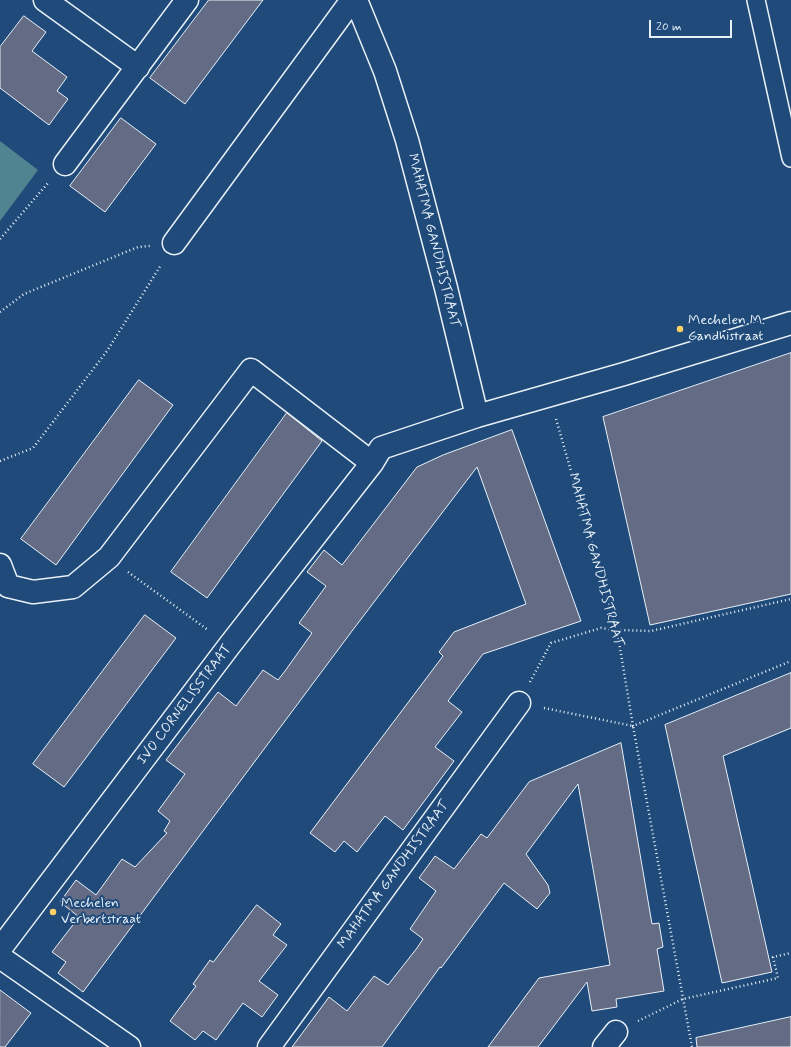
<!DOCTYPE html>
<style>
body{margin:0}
#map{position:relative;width:791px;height:1047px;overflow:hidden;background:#1f4a7a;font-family:Mynerve,sans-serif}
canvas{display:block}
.scale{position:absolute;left:649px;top:20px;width:83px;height:18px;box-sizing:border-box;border:2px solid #e8f1f8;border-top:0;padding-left:5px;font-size:12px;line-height:14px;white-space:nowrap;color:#e8f1f8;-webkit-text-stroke:3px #1f4a7a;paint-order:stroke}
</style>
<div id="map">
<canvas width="791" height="1047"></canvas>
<div class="scale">20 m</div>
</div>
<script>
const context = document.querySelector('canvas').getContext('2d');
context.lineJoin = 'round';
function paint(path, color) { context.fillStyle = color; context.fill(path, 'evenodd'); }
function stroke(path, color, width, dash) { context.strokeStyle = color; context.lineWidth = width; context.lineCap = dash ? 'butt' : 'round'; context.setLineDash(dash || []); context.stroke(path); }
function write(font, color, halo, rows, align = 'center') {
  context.font = font + ' Mynerve,sans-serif'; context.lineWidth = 4; context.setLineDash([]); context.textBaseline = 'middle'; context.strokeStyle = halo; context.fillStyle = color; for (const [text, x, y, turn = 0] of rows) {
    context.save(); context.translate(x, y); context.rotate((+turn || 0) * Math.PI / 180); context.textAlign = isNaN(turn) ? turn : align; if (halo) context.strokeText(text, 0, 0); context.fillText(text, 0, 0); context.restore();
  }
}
const green = new Path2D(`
 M0,141L38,170L0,221Z`);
const building = new Path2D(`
 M209,0H263L185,104L150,78Z
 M24,16L46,32L32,51L67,77L57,91L68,99L49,125L0,88V47Z
 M121,118L156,144L105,212L70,186Z
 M791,353V594L650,625L603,417Z
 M139,380L173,405L56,565L21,539Z
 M287,413L322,441L207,598L171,572Z
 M512,430L581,621L483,654L448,701L462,712L435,747L454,761L403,830L385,816L357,852L344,841L335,852L310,833L443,656L439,652L454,632L526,604L477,467L355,627L83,992L58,973L66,962L52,952L79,917L60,902L76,880L96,895L122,859L135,867L167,833L164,831L170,821L158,811L185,774L166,760L218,692L236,706L263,670L278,680L285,671L312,633L299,623L326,586L307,572L324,550L342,565L417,467L443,455Z
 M145,615L176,638L64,787L33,764Z
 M791,673V728L723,756L772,972L722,983L665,725Z
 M621,743L652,924L659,923L663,947L657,949L664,991L616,999L617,1007L592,1011L587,982L538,1047H488L539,978L610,965L578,784L526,854L548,885L550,893L537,909L504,883L441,968L440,967L382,1047H292L329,997L347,1011L374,976L388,985L417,948L423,939L410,929L436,891L419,878L435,856L454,869L481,834L487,838L529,782Z
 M257,905L281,924L273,935L287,945L259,981L278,995L262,1017L243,1003L216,1040L203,1031L195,1040L170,1021L196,986L193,984L210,960L213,962Z
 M0,990L31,1013L5,1047H0Z
 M791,1017V1047H697L696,1038Z`);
const path = new Path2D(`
 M0,239L48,183
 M0,312L24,294L138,247L150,246
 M556,419L617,630L633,726L791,661
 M0,461L33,448L107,351L161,265
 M128,572L208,630
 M530,682L551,643L601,628L617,630L651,631L791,599
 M544,708L633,726L692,1047
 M638,1021L683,999L778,978L773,957L791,953`);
const service = new Path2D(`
 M756,0L791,158`);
const minor = new Path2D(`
 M45,0L138,67
 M356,0L385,71L407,140L446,288L477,416
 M65,164L187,0
 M174,243L352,0
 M0,565L8,586
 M8,586L33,592L73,587L109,557L251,370L372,463
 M0,949L229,646L372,463L381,448L477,416L624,374L791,323
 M0,957L129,1047
 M269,1047L519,703
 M604,1047L616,1032`);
const markers = [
 [680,329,4,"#ffd166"],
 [53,912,4,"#ffd166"]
];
const streetNames = [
 ["MAHATMA GANDHISTRAAT",433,241,76],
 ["MAHATMA GANDHISTRAAT",595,560,75],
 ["IVO CORNELISSTRAAT",185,705,-53],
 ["MAHATMA GANDHISTRAAT",394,875,-54]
];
const poiNames = [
 ["Mechelen M.",688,321],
 ["Gandhistraat",688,337],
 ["Mechelen",61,904],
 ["Verbertstraat",61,920]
];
paint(green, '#508491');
paint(building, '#636c84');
stroke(building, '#e8f1f8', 1);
stroke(service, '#e8f1f8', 20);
stroke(minor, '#e8f1f8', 25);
stroke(path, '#e8f1f8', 2.5, [1, 3]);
stroke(service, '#1f4a7a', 17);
stroke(minor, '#1f4a7a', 22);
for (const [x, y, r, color] of markers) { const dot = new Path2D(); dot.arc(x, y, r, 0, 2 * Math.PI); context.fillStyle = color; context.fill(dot); stroke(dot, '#1f4a7a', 1.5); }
write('14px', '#e8f1f8', '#1f4a7a', streetNames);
write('14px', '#e8f1f8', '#1f4a7a', poiNames, 'left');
</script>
